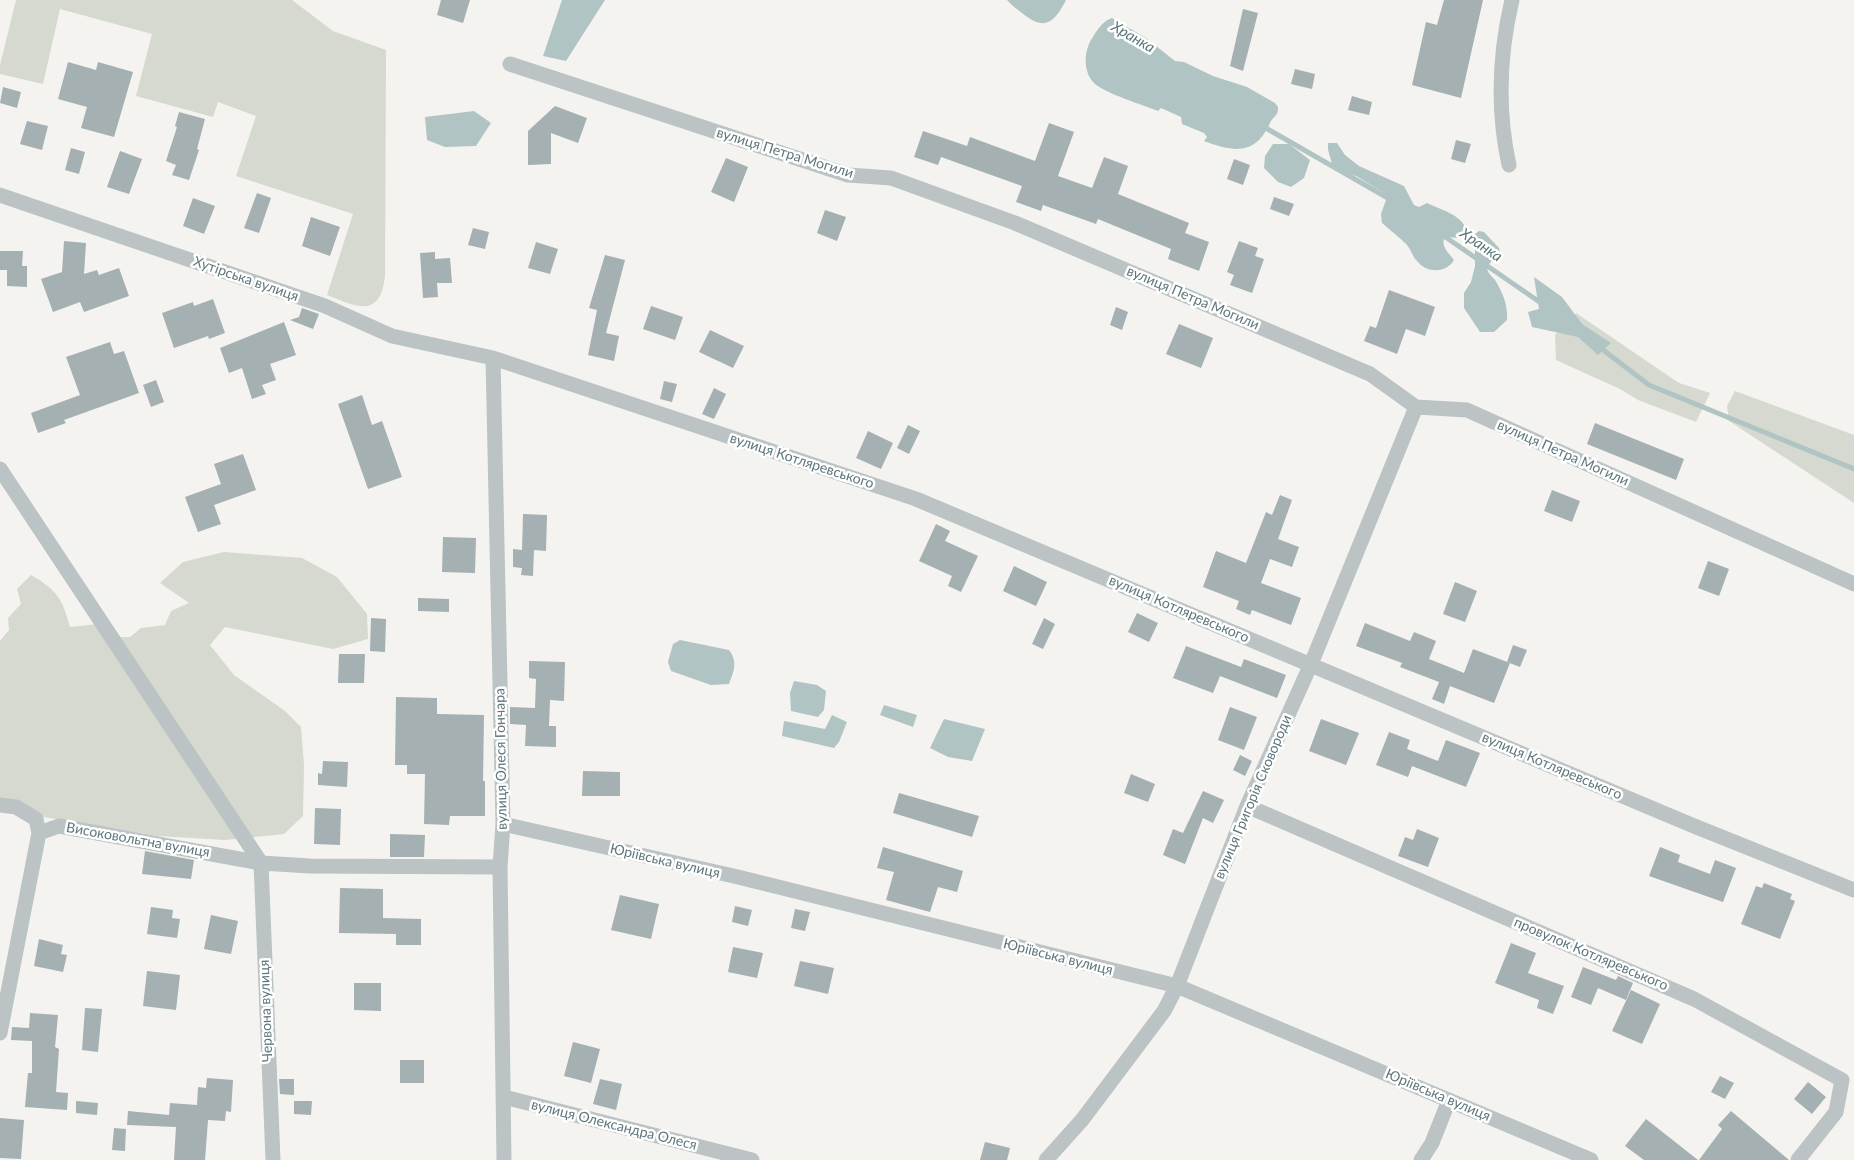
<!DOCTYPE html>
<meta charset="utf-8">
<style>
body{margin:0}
canvas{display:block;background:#f4f3f0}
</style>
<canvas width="1854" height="1160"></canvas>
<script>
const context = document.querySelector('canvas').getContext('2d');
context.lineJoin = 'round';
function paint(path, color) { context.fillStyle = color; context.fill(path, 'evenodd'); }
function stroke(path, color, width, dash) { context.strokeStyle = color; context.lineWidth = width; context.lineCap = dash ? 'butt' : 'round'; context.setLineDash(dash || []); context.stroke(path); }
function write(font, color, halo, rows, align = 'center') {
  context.font = font + ' Lato,sans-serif'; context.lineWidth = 5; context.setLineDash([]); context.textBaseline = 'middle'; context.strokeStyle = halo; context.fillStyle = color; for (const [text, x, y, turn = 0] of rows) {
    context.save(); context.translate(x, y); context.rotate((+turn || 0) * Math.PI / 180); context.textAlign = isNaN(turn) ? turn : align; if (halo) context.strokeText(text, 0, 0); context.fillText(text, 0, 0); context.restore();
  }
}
const green = new Path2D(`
 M16,0H292L333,31L386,50L385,276C380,319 357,307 327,295L353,214L236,176L256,116L218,102L213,117L136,96L152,34L60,9L43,84L0,74V65Z
 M1576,313L1679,383L1710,393L1696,422L1638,400L1620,389L1556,360L1555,335Z
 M1735,391L1854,435V503L1729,421L1727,406Z
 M224,552L302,558L337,577L367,614L368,639L333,649L225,627L210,645L234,675L285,711L301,727L304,765L303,816L284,834L225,840L158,836L32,815L19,803L0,798V641L9,630L8,618L21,604L17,589L31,575C57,590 62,598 70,627L106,623L119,637H130L141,628L165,625L171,611L189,603L160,583L183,562Z`);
const water = new Path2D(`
 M562,0H605L566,61L543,56Z
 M1007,0H1066C1054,24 1044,31 1022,13C1017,9 1011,5 1007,0Z
 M1112,18L1146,38L1175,61L1184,62L1213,76L1247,87L1275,103L1278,107C1279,116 1273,116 1270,123C1255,156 1234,152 1204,141L1207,137L1204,133L1182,124L1181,117L1161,108L1158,111C1143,105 1104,93 1094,83C1083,72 1084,52 1091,40C1096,32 1102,21 1112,18Z
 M474,111L491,123L476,146L445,147L427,140L425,117Z
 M1328,143H1337L1345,155L1359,166L1404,186L1414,205L1419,207L1427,203C1443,211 1465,215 1468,235L1459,238L1445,237C1440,246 1449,253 1454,260C1446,274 1426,273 1417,261C1412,256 1411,249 1406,244C1399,237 1390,230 1382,223L1381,214L1387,197L1384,193L1356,176L1333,169C1332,159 1327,153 1328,143Z
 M1273,144H1289L1310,160L1304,178L1291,187L1278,182L1264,168L1265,156Z
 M1479,231L1484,232L1499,248L1500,253L1487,266C1487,273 1491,275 1495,280C1503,293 1508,305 1507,320L1494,332H1480L1464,308V293L1471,282L1475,266V234Z
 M1534,277L1562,297L1582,324L1611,343L1598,355L1578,337L1532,327L1528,312L1539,309Z
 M680,640L729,650C738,662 734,671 729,684L711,685L671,671L668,662L673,644Z
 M794,681L817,685L826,691L824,710L818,717L791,711L790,693Z
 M884,705L917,715L913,727L880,715Z
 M832,715L847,722L839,742L834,748L782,736L784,721L825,729Z
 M944,719L985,729L972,761L948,757L930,748Z`);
const stream = new Path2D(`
 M1264,127L1393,201
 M1441,234L1541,303
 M1598,346L1649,385L1854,469`);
const building = new Path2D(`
 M441,0H470L463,23L437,15Z
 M1444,0H1483L1461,98L1412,85L1426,22L1437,25Z
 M1243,9L1258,13L1243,71L1230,66Z
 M68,62L96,70L98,62L133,72L114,137L81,128L87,107L58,99Z
 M1295,69L1315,74L1312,89L1291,84Z
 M3,87L21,92L17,108L0,103Z
 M1352,96L1372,102L1369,115L1348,110Z
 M555,106L587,118L578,143L551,133V164L528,165V131Z
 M179,112L205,119L197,149L199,150L189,180L172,175L176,165L166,161L177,127L175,126Z
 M27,121L48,126L42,150L20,144Z
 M1049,123L1074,132L1058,176L1092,188L1104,157L1128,166L1118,194L1189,223L1185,233L1209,242L1199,271L1168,259L1171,249L1098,219L1096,224L1043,205L1041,211L1016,202L1022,186L941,157L938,165L914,157L923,131L967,146L970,137L1035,161Z
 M1456,140L1471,144L1465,163L1451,159Z
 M71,148L85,152L79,174L65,170Z
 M120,151L142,159L129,194L107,187Z
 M726,158L748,167L734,202L711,192Z
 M1234,159L1250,165L1243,185L1227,179Z
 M257,193L271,198L259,233L244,228Z
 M1274,197L1294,204L1289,216L1270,209Z
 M193,198L215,206L204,234L183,226Z
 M825,210L846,217L837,241L817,233Z
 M311,217L340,227L330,256L302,246Z
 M473,228L489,232L485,249L468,245Z
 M64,241L86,243L84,274L97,270L99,275L119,268L129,296L84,312L80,302L53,312L41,279L62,272Z
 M1239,241L1258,248L1255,256L1264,259L1252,293L1230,285L1234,275L1227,272Z
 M536,242L558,249L550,274L528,268Z
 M0,251H23L22,266H27V287L7,286V270H0Z
 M435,252V259L450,258L452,283H437L438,297L423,298L420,253Z
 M605,255L625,260L606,333L619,336L614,361L588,355L597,310L589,308Z
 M1389,290L1435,307L1425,336L1406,329L1397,354L1364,341L1370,326L1376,328Z
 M213,299L225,333L209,339L208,336L174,348L162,313L193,302L194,306Z
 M651,306L683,317L675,340L643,329Z
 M1116,307L1128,312L1122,330L1110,325Z
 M302,308L319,314L313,329L290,320L299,317Z
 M284,322L296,355L270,364L276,380L262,385L266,394L252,399L242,368L229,373L220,348Z
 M1179,324L1213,338L1201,368L1166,354Z
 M710,330L744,346L733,368L699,352Z
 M110,342L114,354L124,351L139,393L64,420L66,423L38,433L31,413L80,395L66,357Z
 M156,380L164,402L151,407L143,385Z
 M664,381L677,384L672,402L660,399Z
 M714,388L726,394L714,419L702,414Z
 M362,395L372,425L382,421L402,477L368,489L338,404Z
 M1595,423L1684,459L1676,480L1587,444Z
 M908,425L920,431L909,454L897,448Z
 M868,431L893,443L881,469L856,458Z
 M243,454L256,490L214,505L221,524L198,532L185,497L221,484L214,464Z
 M1552,490L1580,501L1572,522L1544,511Z
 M1280,495L1292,500L1278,539L1299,547L1292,567L1270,559L1261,583L1301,598L1291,625L1252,610L1250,615L1236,609L1239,601L1203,587L1216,551L1246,563L1266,512L1272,515Z
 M523,514L547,515L546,551L534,550L533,576L521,575L522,568L513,567V549L522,550Z
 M936,524L950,531L945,541L978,556L961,592L948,586L952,576L919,561Z
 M443,537L476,538L475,573L442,572Z
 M1708,561L1729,569L1719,596L1698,588Z
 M1014,566L1047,582L1036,606L1003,591Z
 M1455,582L1477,591L1465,622L1443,614Z
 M418,598L449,599V612L418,611Z
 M1137,613L1158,623L1149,642L1128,632Z
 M371,618L386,619L385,652L370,651Z
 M1044,618L1055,624L1043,649L1032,644Z
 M1365,623L1410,641L1414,632L1436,641L1429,659L1464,673L1473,649L1510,663L1494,703L1450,686L1444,704L1432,699L1439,682L1400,667L1402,663L1356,646Z
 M1513,645L1527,650L1520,667L1507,662Z
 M1186,646L1241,667L1244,659L1286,675L1277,698L1220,676L1213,693L1173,678Z
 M339,654H365L364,683H338Z
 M529,661L565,662L564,701L550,700L549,726H556V747L525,746L526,725L510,724V707L535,708L536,679L529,678Z
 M396,697L437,698V714L484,715L483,781H485V816H450L449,825L424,824L425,774H407V765H395Z
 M1230,707L1257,717L1244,750L1218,740Z
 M1321,719L1359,733L1346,765L1309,751Z
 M1389,732L1410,740L1407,749L1438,761L1446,740L1480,753L1466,787L1412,766L1408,777L1376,765Z
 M1240,755L1252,761L1245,776L1233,770Z
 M323,761L348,762L347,787L318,785V773L322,774Z
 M583,771L620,772V796H582Z
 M1131,774L1155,784L1148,802L1124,793Z
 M1203,791L1224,800L1213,823L1203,818L1185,864L1163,855L1173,829L1183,833Z
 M899,793L979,816L972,837L893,813Z
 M315,808L341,809L340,845L314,844Z
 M1417,829L1439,838L1428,867L1398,856L1405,837L1413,840Z
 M390,834L425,835L424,857H390Z
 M883,847L963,871L957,892L938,887L930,912L886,900L894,872L877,868Z
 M1660,847L1680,855L1678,862L1710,874L1715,860L1736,868L1723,902L1649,876Z
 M145,851L194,860L191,879L142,874Z
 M1764,883L1792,894L1790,899L1795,901L1780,939L1741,924L1756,886L1762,888Z
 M340,888L383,889V918L421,919V945H396V934L339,933Z
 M620,895L659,904L651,939L611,930Z
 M735,906L752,910L748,926L732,922Z
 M151,907L173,910L172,918L180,919L177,938L147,934Z
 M795,909L810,912L805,931L791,928Z
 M211,915L238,921L231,954L204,949Z
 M39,939L63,945L61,954L67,955L63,972L34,966Z
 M1511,943L1536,953L1528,973L1564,986L1553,1014L1537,1008L1539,1000L1495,983Z
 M733,947L763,953L757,978L728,972Z
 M800,961L834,968L828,994L794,986Z
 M1583,967L1616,980L1618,976L1633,983L1626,1000L1598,988L1591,1005L1571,997Z
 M147,971L180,975L176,1010L143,1006Z
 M354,983H381V1011L354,1010Z
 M1631,990L1660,1004L1642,1044L1612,1031Z
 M85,1008L102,1009L98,1052L82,1050Z
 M30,1013L58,1015L55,1047L59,1049L56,1092L68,1093L67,1110L25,1107L28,1073H32V1041L11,1040L12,1027L29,1028Z
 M573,1042L600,1049L591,1083L564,1076Z
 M400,1060H424V1083H400Z
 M1720,1076L1734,1083L1725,1099L1711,1092Z
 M207,1078L233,1080L231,1112L226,1111L225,1121L208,1120L205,1160H174L176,1127L127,1125L128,1111L169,1115L170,1103L197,1105L198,1087L206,1088Z
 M279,1079H294V1095L280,1094Z
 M600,1079L622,1084L616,1110L593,1104Z
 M1808,1082L1826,1097L1812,1114L1794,1099Z
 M76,1101L98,1103L97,1115L76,1113Z
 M294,1101H312L311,1115L294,1114Z
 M1731,1111L1789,1160H1699L1722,1129L1718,1125Z
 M0,1118L24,1120L21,1159L0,1158Z
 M1646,1119L1698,1160H1644L1625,1146Z
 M114,1128L126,1129L125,1151L112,1150Z
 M985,1142L1010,1148L1007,1160H980Z`);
const street = new Path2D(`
 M510,64L848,175L891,178L1015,223L1370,374L1416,407L1467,410L1854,584
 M1509,165C1497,110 1499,55 1512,0
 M0,195L325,306L392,336L493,358L916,499L1694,826L1854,890
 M493,358L503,824L500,867L504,1160
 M0,469L261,863
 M0,805L16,807L36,819L39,833
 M1247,806L1694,999L1842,1080L1836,1112L1798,1160
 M503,824L738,877L1177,986L1591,1160
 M261,863L273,1160
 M0,1033L39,833L59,826L261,863L310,866L500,867
 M504,1097L752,1160
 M1046,1160L1082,1120L1164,1011L1177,986L1247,806L1311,664L1416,407
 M1421,1160L1432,1143L1449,1100`);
const streetNames = [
 ["вулиця Петра Могили",785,153,17],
 ["Хутірська вулиця",246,279,19],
 ["вулиця Петра Могили",1193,298,23],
 ["вулиця Петра Могили",1563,453,24],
 ["вулиця Котляревського",802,461,18],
 ["вулиця Котляревського",1179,609,23],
 ["вулиця Олеся Гончара",501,759,-91],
 ["вулиця Котляревського",1552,766,23],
 ["вулиця Григорія Сковороди",1253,797,-67],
 ["Високовольтна вулиця",138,840,10],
 ["Юріївська вулиця",665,861,13],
 ["провулок Котляревського",1591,954,23],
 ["Юріївська вулиця",1058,957,14],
 ["Червона вулиця",266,1011,-92],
 ["Юріївська вулиця",1438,1095,23],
 ["вулиця Олександра Олеся",614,1125,14]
];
const waterNames = [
 ["Хранка",1133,37,30],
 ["Хранка",1481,245,34]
];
paint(green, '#d5d9cf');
paint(water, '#b1c4c4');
stroke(stream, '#b1c4c4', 5);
paint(building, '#a4b0b2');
stroke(street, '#bcc3c5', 15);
write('14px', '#5e767c', '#fff', streetNames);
write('italic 15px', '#597778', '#fff', waterNames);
</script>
